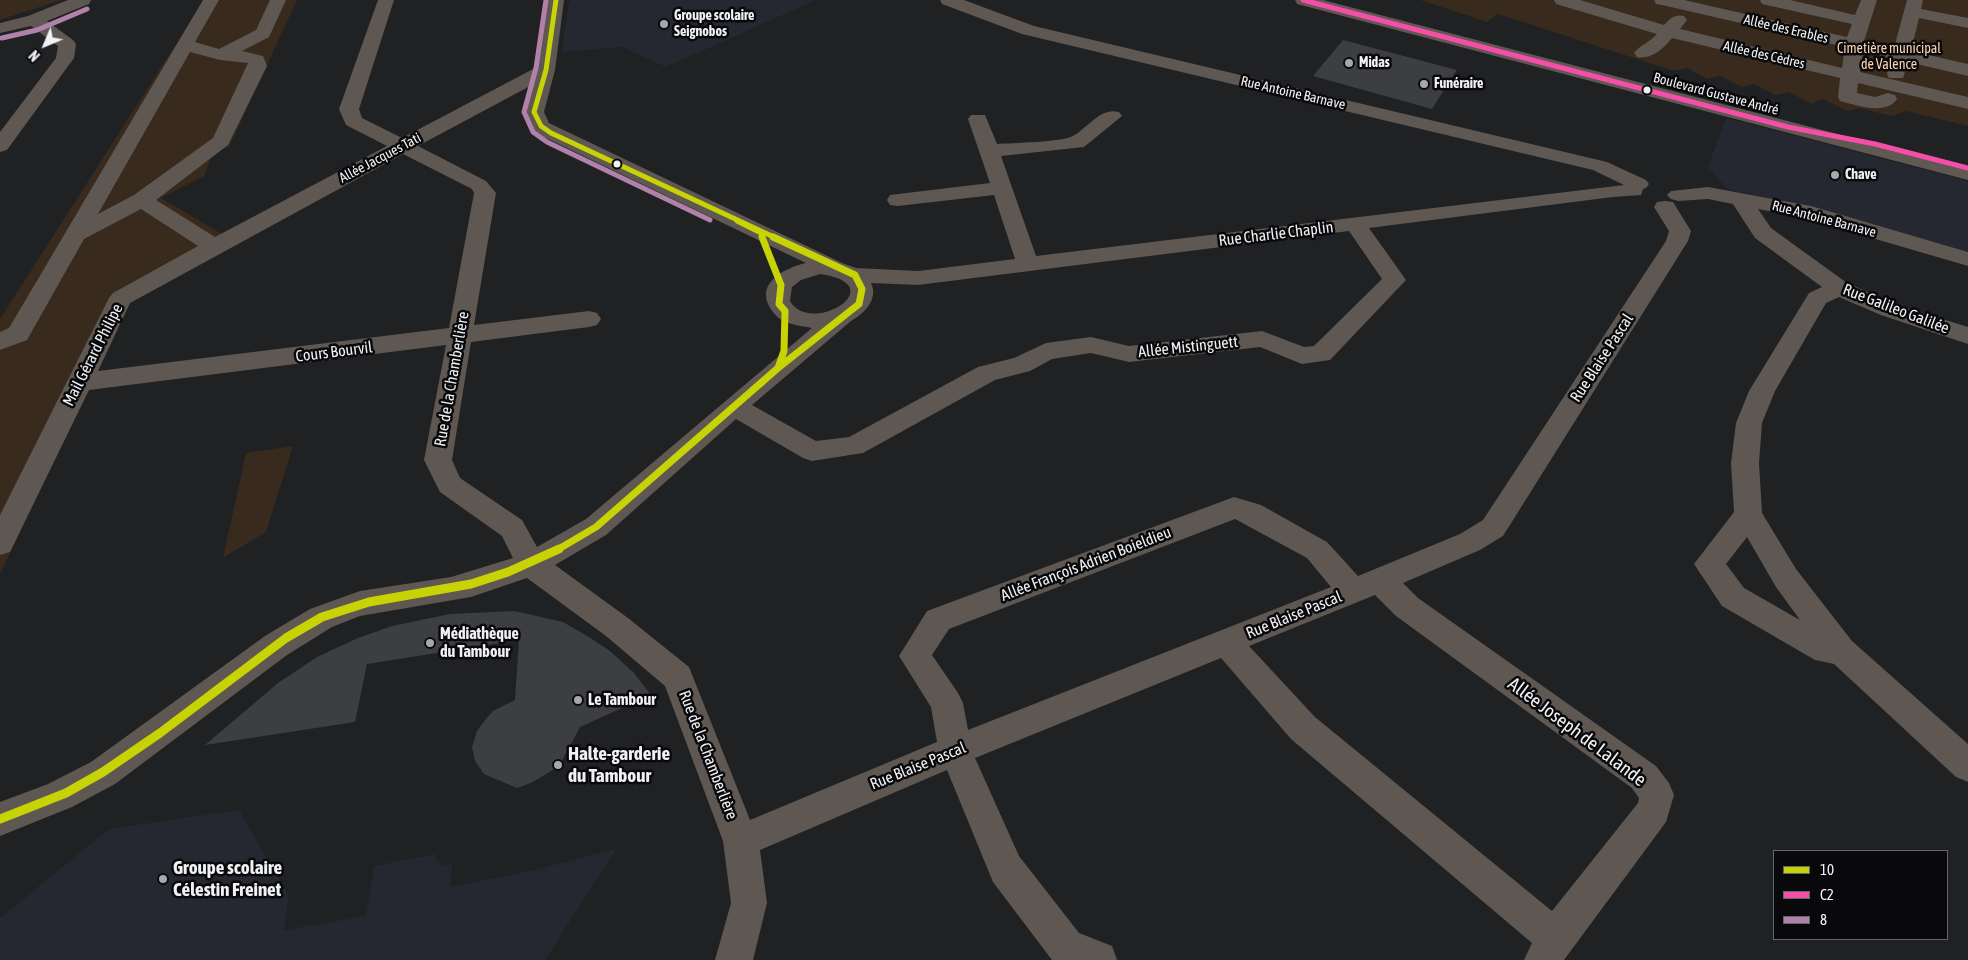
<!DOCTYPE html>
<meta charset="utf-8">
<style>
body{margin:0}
#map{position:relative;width:1968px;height:960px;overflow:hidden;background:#1f2123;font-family:"Asap Condensed",sans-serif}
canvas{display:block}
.legend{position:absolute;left:1773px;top:850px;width:175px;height:90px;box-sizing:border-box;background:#09090b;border:1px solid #656668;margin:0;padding:6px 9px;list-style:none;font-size:15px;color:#f0f1f4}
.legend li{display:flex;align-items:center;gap:10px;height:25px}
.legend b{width:25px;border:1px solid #656668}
.north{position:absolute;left:20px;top:20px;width:50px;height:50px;-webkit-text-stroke:4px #09090b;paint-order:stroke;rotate:225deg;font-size:14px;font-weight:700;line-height:20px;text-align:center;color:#f0f1f4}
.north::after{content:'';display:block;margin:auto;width:18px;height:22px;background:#f0f1f4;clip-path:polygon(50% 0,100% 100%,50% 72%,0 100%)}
</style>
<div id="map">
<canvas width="1968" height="960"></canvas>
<ul class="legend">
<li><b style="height:6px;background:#c7d304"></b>10</li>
<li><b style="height:6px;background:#f44ea8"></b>C2</li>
<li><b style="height:6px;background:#b181aa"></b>8</li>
</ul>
<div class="north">N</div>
</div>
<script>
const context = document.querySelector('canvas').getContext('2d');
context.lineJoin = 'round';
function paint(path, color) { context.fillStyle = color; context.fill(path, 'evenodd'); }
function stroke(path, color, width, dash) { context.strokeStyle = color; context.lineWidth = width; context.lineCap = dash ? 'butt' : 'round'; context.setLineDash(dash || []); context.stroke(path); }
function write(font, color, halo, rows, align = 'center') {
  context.font = font + ' "Asap Condensed",sans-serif'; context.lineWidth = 5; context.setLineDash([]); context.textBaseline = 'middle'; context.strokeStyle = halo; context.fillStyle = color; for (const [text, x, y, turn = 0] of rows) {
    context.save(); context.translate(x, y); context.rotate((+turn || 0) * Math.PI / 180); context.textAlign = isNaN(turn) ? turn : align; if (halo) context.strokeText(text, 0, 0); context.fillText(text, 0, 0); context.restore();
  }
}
const built = new Path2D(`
 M572,0H816L666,67L622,47L562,52L569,1Z
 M1726,118L1968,181V252L1808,206L1727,189L1708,167Z
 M239,810L289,896L284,930L366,916L374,866L436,854V860L444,866L452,864L450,887L530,871L616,849L545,960H0V918L109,829Z`);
const green = new Path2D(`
 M0,0H61L0,20Z
 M204,0H297L229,147L214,151L204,176L161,198L236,242L131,300L0,574V319Z
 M1420,0H1968V126L1906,111L1891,116L1859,108L1847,111L1823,99L1811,104L1789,92L1775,95L1754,84L1742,87L1720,76L1707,79L1687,68L1674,71L1498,14L1487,22Z
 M293,446L266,532L223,558L246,453Z`);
const building = new Path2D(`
 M1343,40L1385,51L1457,70L1432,109L1313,76Z
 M514,611L563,622L589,637L610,651L634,673L651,695L580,727L563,759L553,770L531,783L517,788L484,774L475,761L472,747L477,731L485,720L493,711L515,700L519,640L367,664L355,722L205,745L278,683L317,657L358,638L392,626L450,614Z`);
const street = new Path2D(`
 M68,0H91L89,4L47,21L73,40L76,44L74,58L7,150L0,152V132L56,58L58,46L31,26L0,33V23L28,16Z
 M203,0H219L195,42L219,49L256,30L270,0H286L269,37L242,51L263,56L267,66L228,145L156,200L215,237L387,146L346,125L339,109L378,0H394L359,109L362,118L402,138L537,67L548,0H564L555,70L544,112L549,123L842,263L856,268L918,271L1015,259L994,195L898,206L890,205L887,200L890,195L898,194L990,183L968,119L971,115H985L997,144C1011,143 1063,142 1073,136C1088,128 1100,107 1119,112L1122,116L1084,147L1001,156L1036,256L1624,185L1593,170L1022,34L942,4L940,0H964L1034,26L1607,162L1646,180L1649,184L1646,188L1643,189L1641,195L1613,197L1369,228L1406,280L1330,360L1302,364L1260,347L1129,362L1091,353L1052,359L1030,371L995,380L863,453L812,461L803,458L736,419L606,535L555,565L628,618L689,667L750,820L937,742L931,707L899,656L927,611L1234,497L1261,505L1327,542L1358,576L1460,534L1483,520L1666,241L1669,231L1654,207L1657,202L1665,201L1673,202L1691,231L1688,241L1503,536L1480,550L1403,583L1418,598L1656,766L1669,783L1674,795L1666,822L1564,960H1524L1532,943L1291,739L1221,658L975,758L1019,856L1079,933L1112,946L1117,960H1052L993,882L947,770L760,850L767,903L753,960H715L731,903L723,841L665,686L606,636L527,578L471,597L360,616L332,627L287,655L115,784L72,807L0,836V802L48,784L91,762L265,636L310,609L360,591L451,577L513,558L502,536L440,492L424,460L446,345L89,390L10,552L0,555V515L109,298L113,293L198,246L141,209L84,239L27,340L0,350V332L9,328ZM190,52L220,60L248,63L213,138L134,195L98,214ZM532,85L524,112L534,130L544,137L806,263C788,267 756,281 769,306C772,311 776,317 782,320C791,325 802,326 812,328L586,519L537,547L522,520L460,478L452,460L471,342L589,327L597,325L601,319L597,313L589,311L474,325L496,193L486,181L418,146ZM403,154L472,189L474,193L449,328L98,371L130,303ZM1349,231L1382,279L1314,346L1304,347L1262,331L1129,346L1091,337L1046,343L1014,358L978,367L849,437L816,441L752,405L851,321C864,314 879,299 871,283L918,285ZM820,274C895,285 811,337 790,301L792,287L801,280ZM1235,519L1307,558L1331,587L968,730L963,703L958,693L932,655L949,629ZM1375,595L1396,616L1632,788L1639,798L1638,803L1552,911L1315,717L1249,646Z
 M1554,0H1580L1664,25C1671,18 1674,14 1684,16L1687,20L1680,29L1842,68L1845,47L1662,5L1656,4L1654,0H1684L1847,37L1852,24L1762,4L1760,0H1790L1855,15L1861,0H1877L1864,41L1894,48L1907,0H1923L1921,9L1968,18V28L1919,18L1911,51L1968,64V76L1908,62L1903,78H1889L1887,74L1891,58L1863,51L1860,72L1968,97V109L1858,83L1857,93L1875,97L1888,93L1895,95L1897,99C1886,116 1856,105 1840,101L1838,97L1840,78L1672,38C1663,49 1651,60 1637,57L1634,53C1640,45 1650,42 1657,34L1556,4Z
 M1708,187L1811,206L1968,252V266L1800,217L1758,209L1771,228L1847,283L1897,305L1968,327V344L1881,315L1839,297L1826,303L1775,391L1762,423L1759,463L1762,513L1796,569L1852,641L1968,744V782L1956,777L1834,664L1815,660L1722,606L1694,564L1734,512L1731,463L1736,423L1749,391L1809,293L1822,287L1755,238L1733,204L1708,199L1678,201L1671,199L1667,195L1671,191ZM1747,537L1776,587L1800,620L1744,588L1726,564Z`);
const primary = new Path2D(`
 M1295,0H1323L1968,168V180L1297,4Z`);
const bus1Far2 = new Path2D(`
 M556,0L546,70L534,112L541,126L551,133L776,238
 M737,221L761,233L763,238`);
const bus1Far1 = new Path2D(`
 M759,385L778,368L784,351L785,311L779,304L781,285L762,237
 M557,550L596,527L778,368L859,304L862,289L855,275L773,237`);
const bus1 = new Path2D(`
 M0,819L66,793L103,772L160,733L286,638L322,617L369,602L471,584L508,572L559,549`);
const bus2 = new Path2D(`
 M1303,0L1788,127L1875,144L1968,168`);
const bus3 = new Path2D(`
 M546,0L536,68L524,112L533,132L547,142L710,220
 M2,38L37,30L87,9`);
const markers = [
 [664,24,5,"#a7a8ab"],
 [1349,63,5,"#a7a8ab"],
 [1424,84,5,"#a7a8ab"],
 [1647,90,4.5,"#f0f1f4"],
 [617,164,4.5,"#f0f1f4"],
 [1835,175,5,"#a7a8ab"],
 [430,643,5,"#a7a8ab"],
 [578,700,5,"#a7a8ab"],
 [558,765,5,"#a7a8ab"],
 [163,879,5,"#a7a8ab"]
];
const farPoinames = [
 ["Groupe scolaire",674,16],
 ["Seignobos",674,32],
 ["Midas",1359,63],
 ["Funéraire",1434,84],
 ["Chave",1845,175]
];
const farStreetnames = [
 ["Allée des Erables",1786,29,13],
 ["Allée des Cèdres",1764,55,13],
 ["Rue Antoine Barnave",1293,93,13],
 ["Boulevard Gustave André",1716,94,15],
 ["Allée Jacques Tati",380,158,-28],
 ["Rue Antoine Barnave",1824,219,15]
];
const farParknames = [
 ["Cimetière municipal",1889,49],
 ["de Valence",1889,65]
];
const streetNames = [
 ["Rue Charlie Chaplin",1276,234,-7],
 ["Rue Galileo Galilée",1896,309,21],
 ["Allée Mistinguett",1188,347,-6],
 ["Cours Bourvil",334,352,-7],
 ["Mail Gérard Philipe",93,355,-63],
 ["Rue Blaise Pascal",1602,358,-57],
 ["Rue de la Chamberlière",452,379,-80],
 ["Allée François Adrien Boieldieu",1086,564,-21],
 ["Rue Blaise Pascal",1294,615,-22],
 ["Rue de la Chamberlière",708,755,69],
 ["Rue Blaise Pascal",918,766,-22]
];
const poiNames = [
 ["Médiathèque",440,634],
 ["du Tambour",440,652],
 ["Le Tambour",588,700]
];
const nearStreetnames = [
 ["Allée Joseph de Lalande",1577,732,37]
];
const nearPoinames = [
 ["Halte-garderie",568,754],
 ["du Tambour",568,776],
 ["Groupe scolaire",173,868],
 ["Célestin Freinet",173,890]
];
paint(built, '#252831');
paint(green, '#382a1c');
paint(building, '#3c3e40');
paint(street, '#5f5751');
paint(primary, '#605852');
stroke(bus1Far2, '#c7d304', 5);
stroke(bus1Far1, '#c7d304', 7);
stroke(bus1, '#c7d304', 9);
stroke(bus2, '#f44ea8', 5);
stroke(bus3, '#b181aa', 5);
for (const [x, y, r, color] of markers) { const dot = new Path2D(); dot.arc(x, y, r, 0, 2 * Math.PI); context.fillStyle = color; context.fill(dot); stroke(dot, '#09090b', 2); }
write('bold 14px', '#f0f1f4', '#09090b', farPoinames, 'left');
write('14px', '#f0f1f4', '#09090b', farStreetnames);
write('14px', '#fcd3af', '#09090b', farParknames);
write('16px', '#f0f1f4', '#09090b', streetNames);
write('bold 16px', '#f0f1f4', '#09090b', poiNames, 'left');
write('19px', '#f0f1f4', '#09090b', nearStreetnames);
write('bold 19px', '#f0f1f4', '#09090b', nearPoinames, 'left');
</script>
